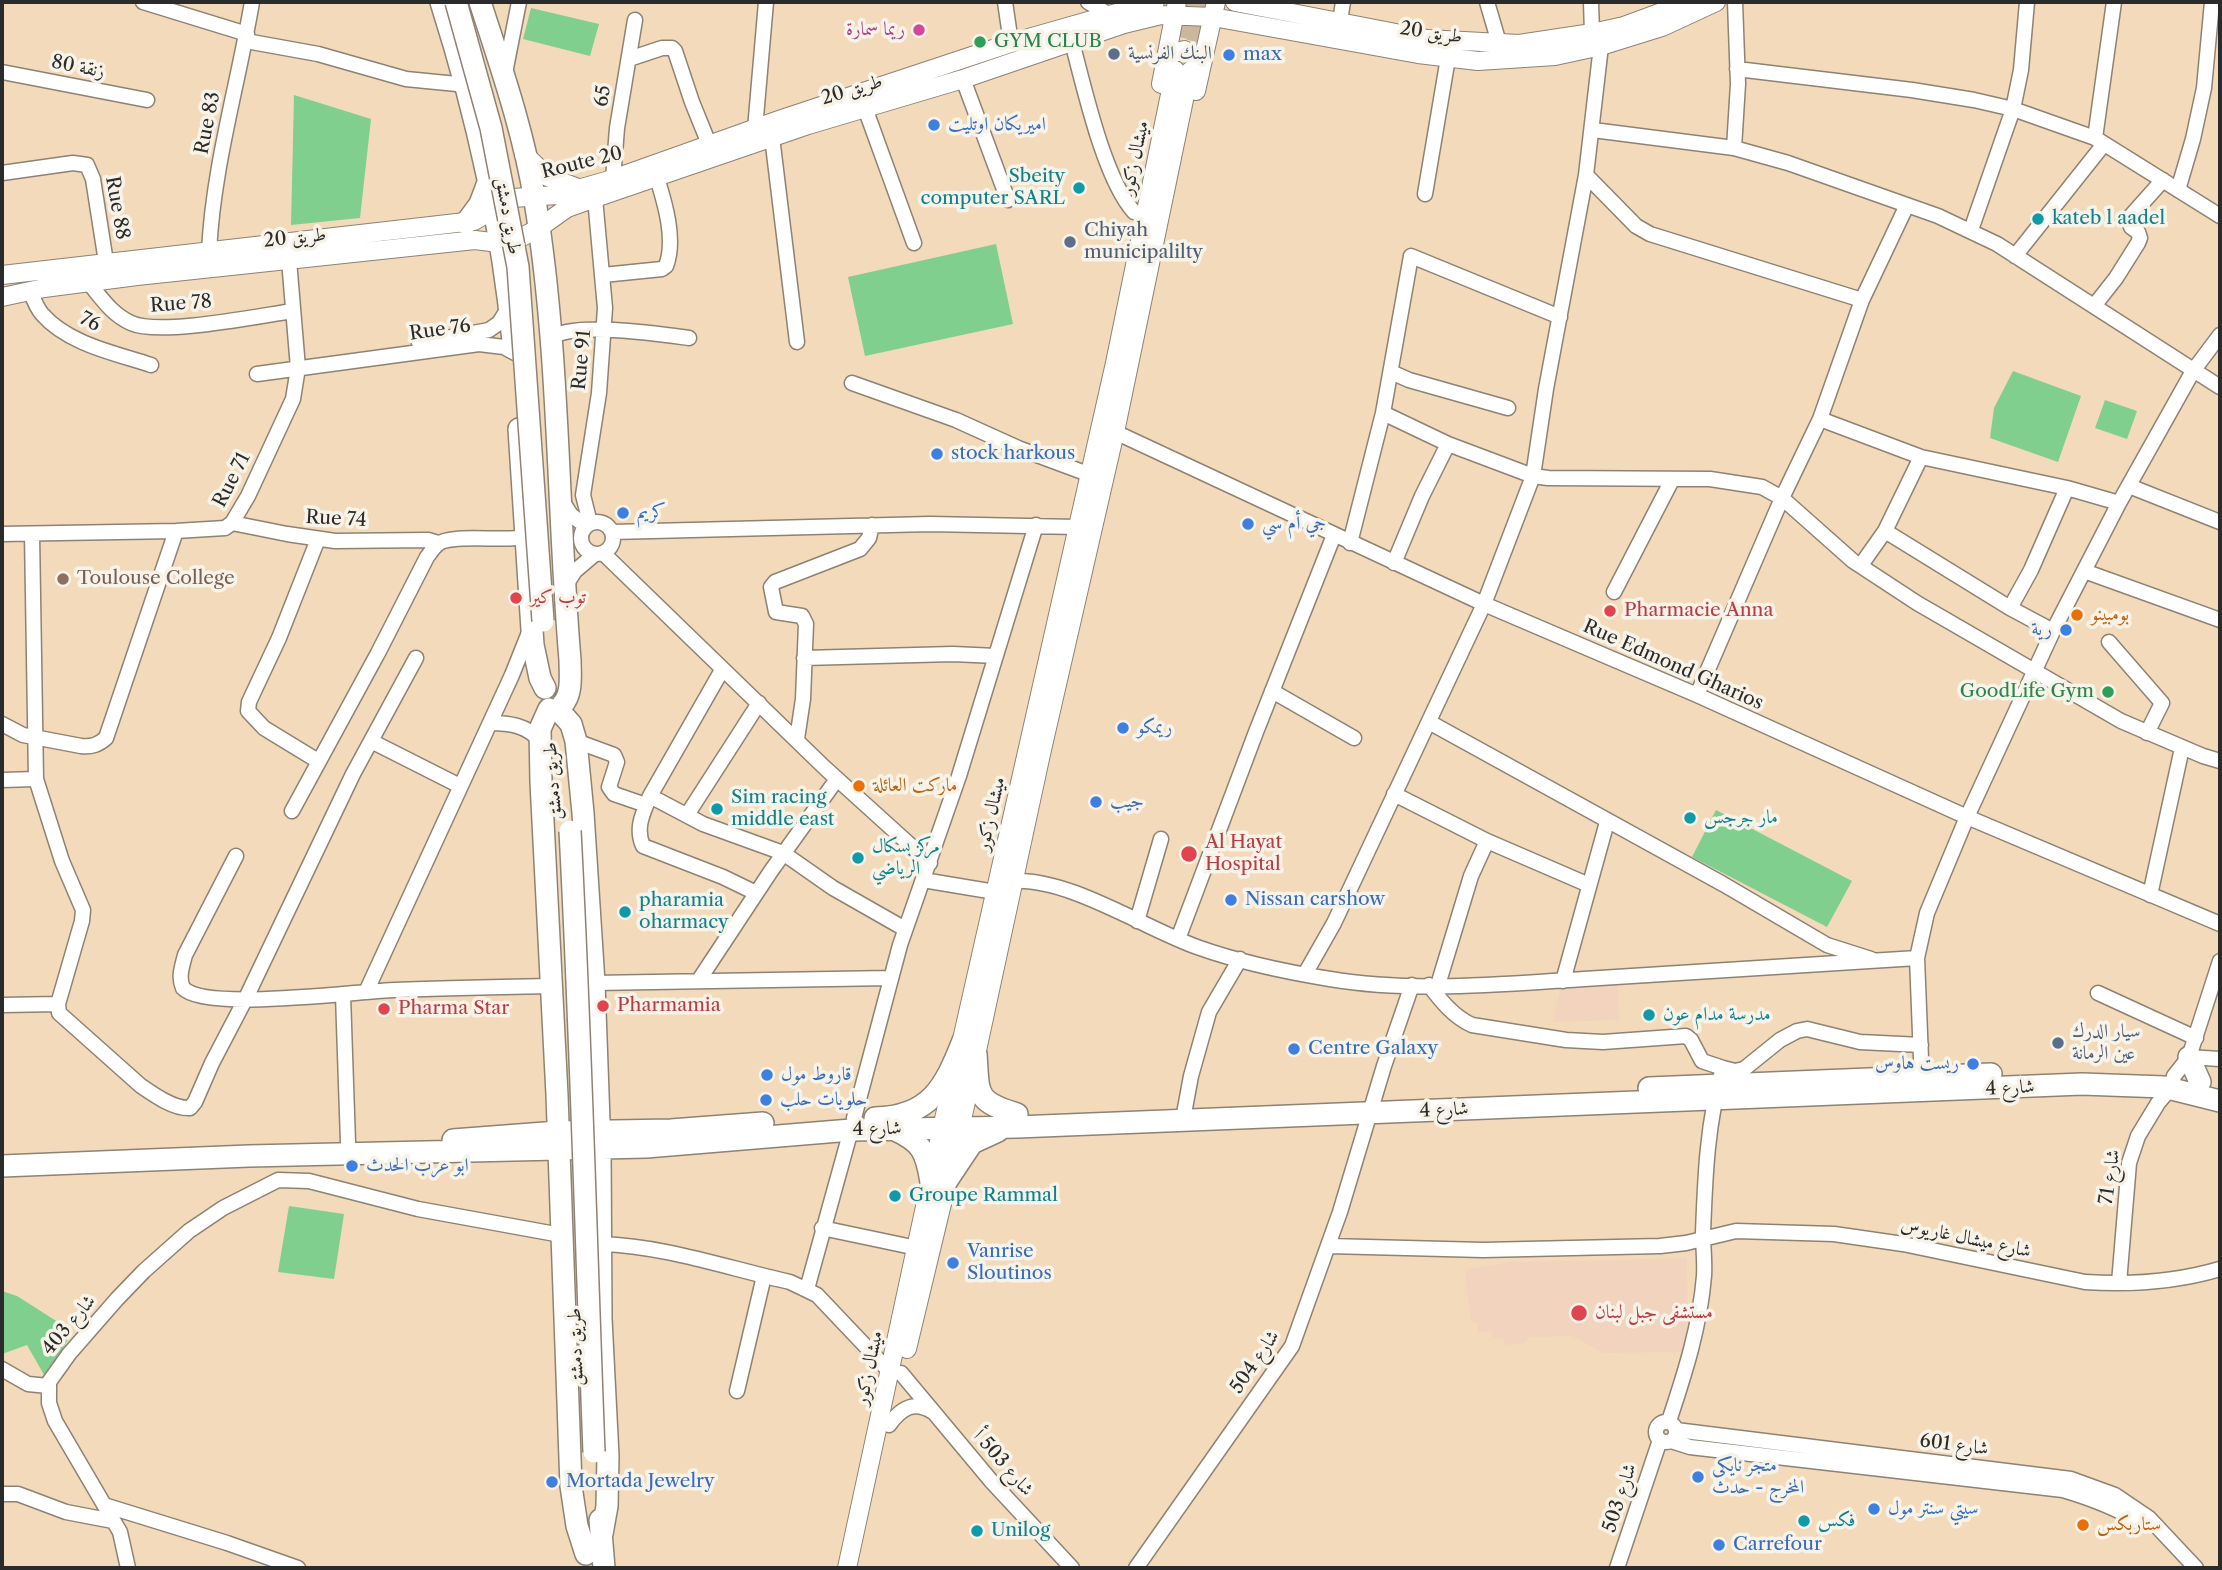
<!DOCTYPE html>
<meta charset="utf-8">
<style>
body{margin:0}
#map{position:relative;width:2222px;height:1570px;overflow:hidden;background:#f2dabb;font-family:"Libre Caslon Text",serif}
canvas{display:block}
.frame{position:absolute;inset:0;border:4px solid #2b2b2b;pointer-events:none}
</style>
<div id="map">
<canvas width="2222" height="1570"></canvas>
<div class="frame"></div>
</div>
<script>
const context = document.querySelector('canvas').getContext('2d');
context.lineJoin = 'round';
function paint(path, color) { context.fillStyle = color; context.fill(path, 'evenodd'); }
function stroke(path, color, width, dash) { context.strokeStyle = color; context.lineWidth = width; context.lineCap = dash ? 'butt' : 'round'; context.setLineDash(dash || []); context.stroke(path); }
function write(font, color, halo, rows, align = 'center') {
  context.font = font + ' "Libre Caslon Text",Amiri,serif'; context.lineWidth = 7; context.setLineDash([]); context.textBaseline = 'middle'; context.strokeStyle = halo; context.fillStyle = color; for (const [text, x, y, turn = 0] of rows) {
    context.save(); context.translate(x, y); context.rotate((+turn || 0) * Math.PI / 180); context.textAlign = isNaN(turn) ? turn : align; if (halo) context.strokeText(text, 0, 0); context.fillText(text, 0, 0); context.restore();
  }
}
const built = new Path2D(`
 M1618,983L1619,1020L1552,1022L1562,985Z
 M1687,1258L1688,1352L1603,1353L1572,1336L1529,1337L1526,1343L1505,1345L1504,1338L1492,1339V1332L1478,1333V1323L1471,1322L1465,1275L1468,1269L1511,1262Z`);
const green = new Path2D(`
 M531,8L599,24L590,56L523,39Z
 M294,95L371,119L360,218L291,225Z
 M996,244L1013,324L865,356L848,277Z
 M2013,371L2081,396L2058,462L1990,438L1994,408Z
 M2105,400L2137,411L2127,439L2095,428Z
 M1716,810L1852,881L1827,927L1692,857Z
 M289,1206L344,1214L334,1279L278,1272Z
 M2,1291L17,1296L72,1331L47,1380L27,1345L2,1354Z`);
const majorTunnel = new Path2D(`
 M1176,64L1188,2
 M1190,68L1204,2`);
const minor = new Path2D(`
 M143,2L247,34
 M1005,2L1011,43
 M1088,2L1108,14
 M1487,2L1499,43
 M1591,2L1592,33
 M1340,21L1343,2
 M246,41L318,54L406,79L467,85
 M1072,42C1084,87 1104,179 1134,212
 M629,59L662,48H672L675,51L692,102L709,144
 M1737,69L1912,90L1974,100L2013,109L2095,138L2220,216
 M2,72L147,100
 M505,73L519,2
 M963,79L1008,200
 M865,108L914,243
 M755,129L766,2
 M1593,130L1734,148L1788,163L1938,216L1997,244L2220,387
 M772,137L797,342
 M2095,138L2114,2
 M1734,148L1738,84L1735,2
 M2,173L73,163L87,165L93,179L106,262
 M1586,175L1636,226L1650,234L1862,300
 M613,179L617,128L635,20
 M2178,190L2193,139L2204,88L2212,2
 M1425,194L1448,58
 M1971,230L2013,109L2021,70L2027,2
 M209,252C213,167 238,85 252,2
 M2015,256L2104,144
 M603,275L662,269L666,266C676,240 665,203 657,178
 M88,282C101,297 111,314 131,323C160,336 257,316 293,311
 M30,290C33,298 36,307 42,314C68,344 115,353 151,365
 M2094,306L2116,278L2138,243L2140,238L2138,232L2131,227L2129,218L2163,180
 M1560,317L1411,256L1383,413L1448,444L1533,476L1548,478L1710,479L1762,487L1782,498L1853,561L1917,603L2121,721L2203,756L2220,761
 M551,338C573,321 660,334 689,338
 M419,343L489,330L499,323L509,307
 M1391,372L1409,380L1508,408
 M257,374L479,344L504,347L515,353
 M852,383L956,420L1018,448L1088,474
 M1820,419L1921,457L2067,488L2119,503
 M1115,432L1484,604L1697,695L1967,817L2220,924
 M2129,486L2220,522
 M561,499L571,515L586,526
 M581 538a16 16 0 1 1 32 0a16 16 0 1 1-32 0Z
 M232,523L287,534L335,541L428,540L438,543
 M590,523L583,495L599,393L605,308L595,198
 M1885,531L2010,608L2031,570L2067,488
 M612,532L930,524L1077,527
 M2,534L176,531L225,528L232,523L248,496L293,399L298,368L289,260
 M32,534L36,779L62,861L83,910L82,921L58,1004L59,1013L141,1086C154,1095 174,1109 190,1108L195,1102L212,1063L246,998L353,774L416,658
 M318,539L279,638L249,702L248,711L264,728L318,761
 M1350,543L1383,413
 M603,553L825,768L930,863
 M1394,563L1422,496L1448,444
 M1861,565L1885,531L1921,457
 M2084,571L2220,620
 M566,585L575,571L595,554
 M1614,592L1672,480
 M2010,608L2053,631
 M2109,642L2162,703L2147,733
 M804,658L953,654L996,656
 M722,670L650,796L703,824L783,853L833,888L905,929
 M1272,691L1354,738
 M1697,695L1782,498L1820,419L1862,300L1907,205
 M1429,722L1723,884L1827,945L1871,959
 M490,723C509,723 527,725 540,741
 M2,724L23,735L81,746C92,747 98,745 106,738L176,531
 M797,739L803,699L806,624L802,616L776,612L771,587L775,582L860,549L869,538L872,525
 M371,741L460,786
 M576,741L614,755L617,762L609,787L614,794L646,805
 M2,780L36,779
 M1394,794L1487,841L1589,885
 M650,796C643,813 635,828 643,846L723,877L756,893
 M292,811L378,653L427,557C430,553 434,547 438,544C451,533 505,542 526,537
 M687,815L759,703
 M236,856L185,955C182,967 178,977 183,988C205,1012 358,991 395,990C447,988 499,987 551,986
 M923,880L995,892
 M1014,881C1069,878 1144,928 1197,947C1239,962 1286,972 1330,979C1413,993 1501,984 1584,979C1695,973 1806,966 1917,958
 M2150,895L2182,748
 M1137,921L1161,839
 M1178,939L1256,732L1334,535
 M1305,974L1334,923L1484,604L1533,476L1546,389L1586,175L1601,46
 M699,980L771,871L837,779
 M1563,981L1607,822
 M594,983L890,978
 M1429,985C1441,1001 1454,1017 1472,1025L1566,1040L1603,1042L1686,1036L1691,1040L1702,1061L1723,1068C1707,1121 1705,1179 1703,1233C1703,1247 1705,1262 1704,1276C1700,1326 1685,1373 1669,1421
 M1438,985L1471,876L1487,841
 M366,992L512,675L530,630
 M2098,993L2196,1038
 M343,995L348,1143
 M2,1005L58,1004
 M2189,1057L2220,1059
 M1723,1068L1735,1071L1744,1069L1780,1040L1797,1031L1807,1029L1860,1042L1921,1045
 M1922,1084L1917,958L1927,913L1967,817L2053,631L2119,503L2193,371L2220,335
 M854,1118L900,945L959,776L1036,525
 M1183,1119L1191,1076L1209,1012L1240,959
 M822,1228L917,1248
 M601,1244C665,1246 727,1268 790,1282L817,1295L890,1372
 M1329,1246L1483,1250L1660,1246L1686,1243L1736,1231L1834,1234L1903,1244L2085,1282C2130,1285 2176,1282 2220,1269
 M2119,1283L2129,1163L2138,1136L2158,1103L2171,1088L2174,1076L2189,1057L2220,961
 M807,1289L851,1130
 M2,1369L28,1384L48,1386
 M901,1373L992,1482L1072,1568
 M737,1391L764,1276
 M1656 1432a10 10 0 1 1 20 0a10 10 0 1 1-20 0Z
 M889,1425C901,1408 914,1400 933,1412
 M1676,1430L2071,1479L2115,1495L2149,1518L2196,1568
 M1671,1441L1690,1447L2063,1490C2090,1498 2115,1507 2139,1522
 M2,1494H18L66,1512L113,1521
 M104,1505L227,1543L298,1568
 M128,1568L120,1532L55,1421L49,1403V1382L69,1354L117,1299L144,1271L189,1231L223,1208L278,1180L309,1181L418,1209L561,1235
 M1136,1568L1292,1346L1340,1212L1384,1066L1412,985
 M1617,1568L1660,1440`);
const major = new Path2D(`
 M1235,2L1427,39L1519,44L1592,33L1624,26L1689,2
 M1165,67L1171,54L1184,50L1195,56L1198,73
 M1161,84L1177,2
 M1196,91L1216,2
 M524,154L548,177L578,188
 M2,275L474,221L513,198L557,195L613,179L779,120L1011,43L1155,2
 M2,297L44,288L137,276L475,240L499,243L520,238L539,228L567,208L595,198L808,125L963,79L1124,24L1161,15L1213,17L1418,54L1478,61L1555,56L1601,46L1662,27L1716,2
 M907,1349L960,1129L1041,754L1115,432L1190,71
 M847,1568L942,1128L1115,363L1175,70`);
const highway = new Path2D(`
 M441,2C476,112 502,226 513,341
 M480,2C501,67 524,133 535,201C560,352 557,507 570,660C570,674 573,694 562,705
 M466,223L480,204L489,180
 M519,429L533,645L540,678L545,688
 M549,709L540,729L541,782L557,1095L571,1486L577,1526L586,1554
 M562,714L571,724L576,741L583,813L594,983L600,1149L601,1319L608,1456L607,1506L602,1534
 M976,1054C979,1094 974,1101 1017,1114
 M2189,1057L2200,1082
 M1649,1088L1991,1074
 M875,1118C931,1117 945,1086 963,1041
 M893,1129C922,1142 926,1151 931,1182
 M453,1140L558,1132L671,1130L763,1123
 M2,1166L249,1156L646,1147L851,1130L1017,1127L2082,1084L2164,1087L2220,1101
 M946,1182L972,1143L998,1131
 M600,1520L604,1568`);
const highwayBridge = new Path2D(`
 M456,2L491,128L518,267L543,621
 M570,831C581,1037 586,1245 594,1452`);
const markers = [
 [919,30,7,"#d1479c"],
 [980,42,7,"#2e9e5b"],
 [1114,54,7,"#5c6f8a"],
 [1229,55,7,"#3f7fe0"],
 [934,125,7,"#3f7fe0"],
 [1079,188,7,"#0f9aa8"],
 [2038,219,7,"#0f9aa8"],
 [1070,242,7,"#5c6f8a"],
 [937,454,7,"#3f7fe0"],
 [623,513,7,"#3f7fe0"],
 [1248,524,7,"#3f7fe0"],
 [63,579,7,"#8d6e63"],
 [516,598,7,"#e0444e"],
 [1610,611,7,"#e0444e"],
 [2077,615,7,"#e8710a"],
 [2066,630,7,"#3f7fe0"],
 [2108,692,7,"#2e9e5b"],
 [1123,728,7,"#3f7fe0"],
 [859,786,7,"#e8710a"],
 [1096,802,7,"#3f7fe0"],
 [717,809,7,"#0f9aa8"],
 [1690,818,7,"#0f9aa8"],
 [1189,854,9,"#e0444e"],
 [858,858,7,"#0f9aa8"],
 [1231,900,7,"#3f7fe0"],
 [625,912,7,"#0f9aa8"],
 [603,1006,7,"#e0444e"],
 [384,1009,7,"#e0444e"],
 [1649,1015,7,"#0f9aa8"],
 [2058,1043,7,"#5c6f8a"],
 [1294,1049,7,"#3f7fe0"],
 [1973,1064,7,"#3f7fe0"],
 [767,1075,7,"#3f7fe0"],
 [766,1100,7,"#3f7fe0"],
 [352,1166,7,"#3f7fe0"],
 [895,1196,7,"#0f9aa8"],
 [953,1263,7,"#3f7fe0"],
 [1579,1313,9,"#e0444e"],
 [1698,1477,7,"#3f7fe0"],
 [552,1482,7,"#3f7fe0"],
 [1874,1509,7,"#3f7fe0"],
 [1804,1521,7,"#0f9aa8"],
 [2083,1525,7,"#e8710a"],
 [977,1531,7,"#0f9aa8"],
 [1719,1545,7,"#3f7fe0"]
];
const hotelNames = [
 ["ريما سمارة",905,30]
];
const streetNames = [
 ["طريق 20",1431,33,8],
 ["زنقة 80",78,67,11],
 ["طريق 20",852,90,-17],
 ["65",603,96,-81],
 ["Rue 83",208,123,-79],
 ["ميشال زكور",1135,158,-78],
 ["Route 20",582,163,-14],
 ["Rue 88",117,208,80],
 ["طريق دمشق",508,216,80],
 ["طريق 20",295,238,-6],
 ["Rue 78",181,304,-4],
 ["76",90,322,27],
 ["Rue 76",440,330,-8],
 ["Rue 91",582,360,-85],
 ["Rue 71",232,480,-63],
 ["Rue 74",336,519,3],
 ["Rue Edmond Gharios",1673,665,24],
 ["طريق دمشق",553,781,-94],
 ["ميشال زكور",991,814,-77],
 ["شارع 4",2010,1088,-3],
 ["شارع 4",1444,1110,-3],
 ["شارع 4",877,1129,-2],
 ["شارع 71",2110,1177,-82],
 ["شارع ميشال غاريوس",1966,1238,12],
 ["شارع 403",69,1325,-50],
 ["طريق دمشق",576,1347,-92],
 ["شارع 504",1255,1362,-56],
 ["ميشال زكور",869,1368,-78],
 ["شارع 601",1954,1445,7],
 ["شارع 503 أ",1003,1463,49],
 ["شارع 503",1620,1498,-72]
];
const leisureNames = [
 ["GYM CLUB",994,42],
 ["GoodLife Gym",2094,692,"right"]
];
const serviceNames = [
 ["البنك الفرنسية",1128,54],
 ["Chiyah",1084,231],
 ["municipalilty",1084,253],
 ["سيار الدرك",2072,1032],
 ["عين الرمانة",2072,1054]
];
const shopNames = [
 ["max",1243,55],
 ["اميريكان اوتليت",948,125],
 ["stock harkous",951,454],
 ["كريم",637,513],
 ["جي أم سي",1262,524],
 ["رية",2052,630,"right"],
 ["ريمكو",1137,728],
 ["جيب",1110,802],
 ["Nissan carshow",1245,900],
 ["Centre Galaxy",1308,1049],
 ["ريست هاوس",1959,1064,"right"],
 ["قاروط مول",781,1075],
 ["حلويات حلب",780,1100],
 ["ابو عرب الحدث",366,1166],
 ["Vanrise",967,1252],
 ["Sloutinos",967,1274],
 ["متجر نايكي",1712,1466],
 ["المخرج - حدث",1712,1488],
 ["Mortada Jewelry",566,1482],
 ["سيتي سنتر مول",1888,1509],
 ["Carrefour",1733,1545]
];
const cultureNames = [
 ["Sbeity",1065,177,"right"],
 ["computer SARL",1065,199,"right"],
 ["kateb l aadel",2052,219],
 ["Sim racing",731,798],
 ["middle east",731,820],
 ["مار جرجس",1704,818],
 ["مركز بسكال",872,847],
 ["الرياضي",872,869],
 ["pharamia",639,901],
 ["oharmacy",639,923],
 ["مدرسة مدام عون",1663,1015],
 ["Groupe Rammal",909,1196],
 ["فكس",1818,1521],
 ["Unilog",991,1531]
];
const educationNames = [
 ["Toulouse College",77,579]
];
const healthNames = [
 ["توب كير",530,598],
 ["Pharmacie Anna",1624,611],
 ["Al Hayat",1205,843],
 ["Hospital",1205,865],
 ["Pharmamia",617,1006],
 ["Pharma Star",398,1009],
 ["مستشفى جبل لبنان",1595,1313]
];
const foodNames = [
 ["بومبينو",2091,615],
 ["ماركت العائلة",873,786],
 ["ستاربكس",2097,1525]
];
paint(built, '#f2d4be');
paint(green, '#81cf8f');
stroke(majorTunnel, '#cab79e', 18, [18, 9]);
stroke(minor, '#8e8273', 17);
stroke(major, '#8e8273', 20);
stroke(highway, '#8e8273', 24);
stroke(minor, '#fff', 14);
stroke(major, '#fff', 18);
stroke(highway, '#fff', 21);
stroke(highwayBridge, '#8e8273', 24, []);
stroke(highwayBridge, '#fff', 21);
for (const [x, y, r, color] of markers) { const dot = new Path2D(); dot.arc(x, y, r, 0, 2 * Math.PI); context.fillStyle = color; context.fill(dot); stroke(dot, '#f7f3e8', 2.5); }
write('19px', '#b23c85', '#f7f3e8', hotelNames, 'right');
write('19px', '#2b2b2b', '#f7f3e8', streetNames);
write('19px', '#27864d', '#f7f3e8', leisureNames, 'left');
write('19px', '#4e5e75', '#f7f3e8', serviceNames, 'left');
write('19px', '#366cbe', '#f7f3e8', shopNames, 'left');
write('19px', '#0d838f', '#f7f3e8', cultureNames, 'left');
write('19px', '#785e54', '#f7f3e8', educationNames, 'left');
write('19px', '#be3a42', '#f7f3e8', healthNames, 'left');
write('19px', '#c56008', '#f7f3e8', foodNames, 'left');
</script>
